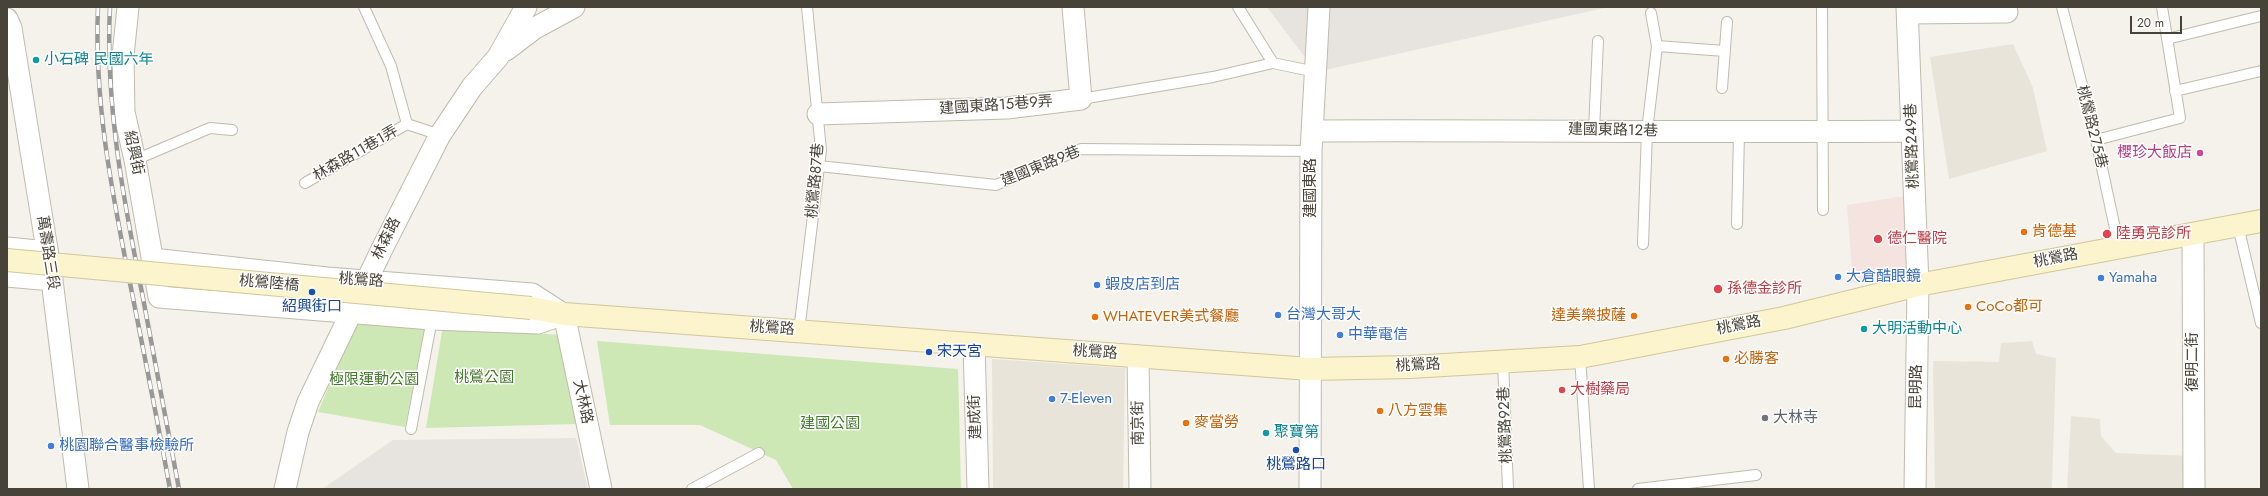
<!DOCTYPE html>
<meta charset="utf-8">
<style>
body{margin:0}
#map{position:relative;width:2268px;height:496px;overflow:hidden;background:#f4f2ea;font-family:Jost,sans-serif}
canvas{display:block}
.frame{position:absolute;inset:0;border:8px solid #484338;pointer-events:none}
.scale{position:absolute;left:2130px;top:16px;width:52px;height:18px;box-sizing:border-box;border:2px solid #484338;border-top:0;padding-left:5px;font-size:12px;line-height:14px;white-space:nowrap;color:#484338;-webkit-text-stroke:3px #fff;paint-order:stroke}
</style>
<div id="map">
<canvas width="2268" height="496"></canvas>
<div class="frame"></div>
<div class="scale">20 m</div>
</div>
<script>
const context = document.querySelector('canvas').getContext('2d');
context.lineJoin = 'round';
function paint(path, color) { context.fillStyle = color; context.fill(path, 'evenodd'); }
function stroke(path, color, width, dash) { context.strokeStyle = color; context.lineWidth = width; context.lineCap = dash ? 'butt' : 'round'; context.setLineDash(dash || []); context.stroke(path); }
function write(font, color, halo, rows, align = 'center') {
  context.font = font + ' Jost,"Noto Sans TC",sans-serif'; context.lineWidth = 3; context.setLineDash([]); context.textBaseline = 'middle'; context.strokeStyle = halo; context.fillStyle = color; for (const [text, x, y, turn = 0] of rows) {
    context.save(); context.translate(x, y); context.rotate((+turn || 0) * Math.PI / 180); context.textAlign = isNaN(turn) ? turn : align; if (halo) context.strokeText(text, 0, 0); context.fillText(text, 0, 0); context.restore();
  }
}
const residential = new Path2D(`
 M2013,44L2033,88L2047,151L1949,179L1930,57Z
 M2032,341L2036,354L2056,358L2052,489H1935L1933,361L1999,362L2001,343Z
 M992,359L1125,368L1123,489H993Z
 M2071,416L2100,419L2101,436L2116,453L2191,456L2192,489H2067Z`);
const industrial = new Path2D(`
 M1267,7H1609L1316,72Z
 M576,438L588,489H322L393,440Z`);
const medical = new Path2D(`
 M1905,196L1909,273L1853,283L1847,205Z`);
const green = new Path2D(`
 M356,322L425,326L405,427L318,412Z
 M443,326L560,335L576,424L426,428Z
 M597,341L958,369L961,489H793L776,460L700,425H610Z`);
const lane = new Path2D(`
 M364,7L391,66L407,124L440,135
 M1238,7L1273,63L1316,72
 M1822,7L1823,210
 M2062,7L2096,140L2119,247
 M2167,39L2261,16
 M1657,46L1725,51
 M1722,88L1727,22
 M2175,91L2261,71
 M1081,99L1213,77L1273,63
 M1594,130L1598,41
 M2096,140L2180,118L2162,7
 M135,160L210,128L232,130
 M819,166L996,185L1081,149L1311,151
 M305,183L407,124
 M1737,224L1739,133
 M2238,226L2261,323
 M1643,244L1647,131L1657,46L1651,13
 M799,331L821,150L807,7
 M1580,357L1589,489
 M1503,361L1508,489
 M411,429L432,319
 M692,489L759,453
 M1638,489L1756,475`);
const street = new Path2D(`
 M128,7L123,56L124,112L135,160L159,297L432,319L538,323L564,314
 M1907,7L1918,285L1915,489
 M1908,13L2007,12
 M7,19L11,28L52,280L78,489
 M506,50L535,28L574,7
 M818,114L1007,108L1081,99L1073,7
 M1313,131C1513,130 1713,133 1912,131
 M2193,235L2194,489
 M7,248L47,252
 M152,259L327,278L532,294L563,314
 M7,276L52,280
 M564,314L601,489
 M974,344L978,489
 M1138,356L1140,489
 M285,489L298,432L308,402L383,247L440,135L472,87L498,57L526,7
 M1310,489L1311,151L1319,7`);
const secondary = new Path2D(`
 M531,308L564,314L1310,369L1410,367L1580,357L1784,318L1918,285L2261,221`);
const rail = new Path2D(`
 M98,7C94,100 111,187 129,278C143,348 157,418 170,489
 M110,7C105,105 124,202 143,298C155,362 167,425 179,489`);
const secondaryBridge = new Path2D(`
 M7,260L531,308`);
const markers = [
 [36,60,4,"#0f9aa8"],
 [2200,153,4,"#d1479c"],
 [2024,232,4,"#e8710a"],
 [2107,234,5,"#e0444e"],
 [1878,239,5,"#e0444e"],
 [1838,277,4,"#3f7fe0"],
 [2101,278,4,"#3f7fe0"],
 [1097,285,4,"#3f7fe0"],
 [1718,289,5,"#e0444e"],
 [312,292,4,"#1a4fb4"],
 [1968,307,4,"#e8710a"],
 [1278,315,4,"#3f7fe0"],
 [1634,316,4,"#e8710a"],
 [1095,317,4,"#e8710a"],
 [1864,329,4,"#0f9aa8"],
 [1340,335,4,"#3f7fe0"],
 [929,352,4,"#1a4fb4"],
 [1726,359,4,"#e8710a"],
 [1562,390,4,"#e0444e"],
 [1052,399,4,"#3f7fe0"],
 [1380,411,4,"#e8710a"],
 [1765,418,4,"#6b7280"],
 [1186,423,4,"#e8710a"],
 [1266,433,4,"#0f9aa8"],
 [51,446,4,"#3f7fe0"],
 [1296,450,4,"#1a4fb4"]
];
const cultureNames = [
 ["小石碑 民國六年",44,60],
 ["大明活動中心",1872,329],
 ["聚寶第",1274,433]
];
const streetNames = [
 ["建國東路15巷9弄",996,106,-4],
 ["桃鶯路275巷",2091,127,76],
 ["建國東路12巷",1613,131,1],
 ["桃鶯路249巷",1913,146,-92],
 ["紹興街",133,153,78],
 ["林森路11巷1弄",356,154,-30],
 ["建國東路9巷",1041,167,-22],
 ["桃鶯路87巷",816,181,-85],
 ["建國東路",1311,188,-90],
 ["林森路",387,239,-64],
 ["萬壽路三段",47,253,81],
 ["桃鶯路",2056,259,-11],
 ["桃鶯路",361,281,4],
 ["桃鶯陸橋",269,284,5],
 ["桃鶯路",1739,326,-11],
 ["桃鶯路",772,329,4],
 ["桃鶯路",1095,353,4],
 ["復明二街",2193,362,-90],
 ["桃鶯路",1418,366,-3],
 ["昆明路",1917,387,-89],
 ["大林路",582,402,78],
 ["建成街",976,417,-92],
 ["南京街",1139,423,-91],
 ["桃鶯路92巷",1506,425,-92]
];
const hotelNames = [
 ["櫻珍大飯店",2192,153]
];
const foodNames = [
 ["肯德基",2032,232],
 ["CoCo都可",1976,307],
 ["達美樂披薩",1626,316,"right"],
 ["WHATEVER美式餐廳",1103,317],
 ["必勝客",1734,359],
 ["八方雲集",1388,411],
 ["麥當勞",1194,423]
];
const healthNames = [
 ["陸勇亮診所",2116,234],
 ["德仁醫院",1887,239],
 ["孫德金診所",1727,289],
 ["大樹藥局",1570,390]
];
const shopNames = [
 ["大倉酷眼鏡",1846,277],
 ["Yamaha",2109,278],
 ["蝦皮店到店",1105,285],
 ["台灣大哥大",1286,315],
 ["中華電信",1348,335],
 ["7-Eleven",1060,399],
 ["桃園聯合醫事檢驗所",59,446]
];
const transitNames = [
 ["紹興街口",312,307],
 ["宋天宮",937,352,"left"],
 ["桃鶯路口",1296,465]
];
const parkNames = [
 ["桃鶯公園",484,378],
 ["極限運動公園",374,380],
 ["建國公園",830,424]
];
const worshipNames = [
 ["大林寺",1773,418]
];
paint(residential, '#e8e4d9');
paint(industrial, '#e7e4df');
paint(medical, '#f4e3df');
paint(green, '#cde7b5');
stroke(lane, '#c0bbad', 12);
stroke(street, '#c0bbad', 23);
stroke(secondary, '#d2c79c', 24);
stroke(lane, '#fff', 10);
stroke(street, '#fff', 21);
stroke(secondary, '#fcf4cc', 22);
stroke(rail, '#989898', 4.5);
stroke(rail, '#fff', 3, [9]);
stroke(secondaryBridge, '#d2c79c', 24, []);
stroke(secondaryBridge, '#fcf4cc', 22);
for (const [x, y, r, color] of markers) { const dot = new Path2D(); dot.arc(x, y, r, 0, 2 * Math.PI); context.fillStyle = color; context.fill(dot); stroke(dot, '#fff', 1.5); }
write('15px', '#0d838f', '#fff', cultureNames, 'left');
write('15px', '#484338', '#fff', streetNames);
write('15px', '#b23c85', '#fff', hotelNames, 'right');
write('15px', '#c56008', '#fff', foodNames, 'left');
write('15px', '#be3a42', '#fff', healthNames, 'left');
write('15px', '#366cbe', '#fff', shopNames, 'left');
write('15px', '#164399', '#fff', transitNames);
write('15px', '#44792d', '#fff', parkNames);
write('15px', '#5b616d', '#fff', worshipNames, 'left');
</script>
